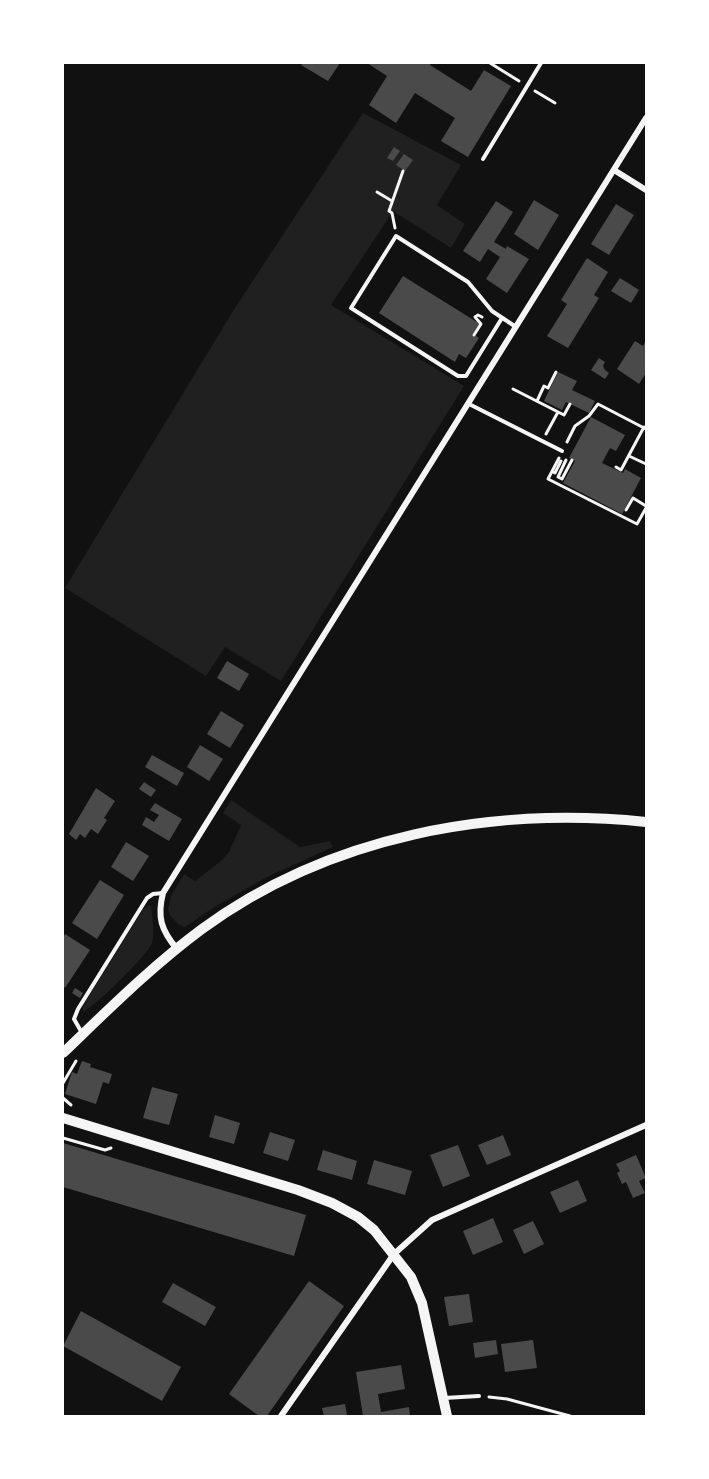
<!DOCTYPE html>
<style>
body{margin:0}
#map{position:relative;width:709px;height:1479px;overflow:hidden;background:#111;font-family:"Public Sans",sans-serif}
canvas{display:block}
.frame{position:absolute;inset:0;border:64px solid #fff;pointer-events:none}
</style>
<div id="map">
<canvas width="709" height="1479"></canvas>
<div class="frame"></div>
</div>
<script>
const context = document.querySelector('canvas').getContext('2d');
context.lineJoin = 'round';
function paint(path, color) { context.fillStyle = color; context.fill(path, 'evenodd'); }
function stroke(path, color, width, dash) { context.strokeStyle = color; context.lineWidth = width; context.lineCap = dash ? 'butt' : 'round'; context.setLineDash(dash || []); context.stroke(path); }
const green = new Path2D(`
 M363,113L461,165L437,205L465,224L451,248L393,211L331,305L464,386L281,681L225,647L206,676L65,588L233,311Z
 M231,800L300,847L330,841L333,847L269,876L214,907L185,927L178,924L170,915L168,909L171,896L184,874L195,881L221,861L229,852L241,825L223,813Z
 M149,905L151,906C152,918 155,931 152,943C148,955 94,1007 83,1012V1006L144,908Z`);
const building = new Path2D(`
 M303,63H340L328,81L301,65Z
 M367,63H431L430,65L471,91L484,70L511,86L468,157L441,141L455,118L415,93L396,123L369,105L387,76Z
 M394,147L400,151L393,161L387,158Z
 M404,154L413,160L405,171L396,165Z
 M534,200L559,215L538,250L514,234Z
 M496,201L513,212L494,242L506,249L507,246L529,259L507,293L486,279L500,257L488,249L480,262L463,251Z
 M616,204L634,215L609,255L591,244Z
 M587,258L608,272L594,295L599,298L568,348L547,336L567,304L561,300Z
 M403,276L480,324L473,334L479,338L466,358L459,354L455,362L379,313Z
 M620,278L639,290L631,303L611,291Z
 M646,340V373L639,384L617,369L635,341L643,346Z
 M599,358L605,362L603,366L605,370L609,373L605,379L591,370Z
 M558,372L577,381L572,390L595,401L589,413L566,402L562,410L544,401Z
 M591,417L625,435L616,451L610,448L602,463L623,473L625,469L641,478L622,514L563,483L575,461L569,458Z
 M227,661L249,674L239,691L217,678Z
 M221,711L244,725L230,748L207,734Z
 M200,745L223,759L209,781L187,767Z
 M152,755L184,773L177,786L145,767Z
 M144,782L156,790L151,797L139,789Z
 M96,788L115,801L104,818L107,820L98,834L91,829L85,838L80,834L76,840L69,834Z
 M155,803L182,819L169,841L142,825L146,817L154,822L159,815L150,810Z
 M126,842L149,856L133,881L111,867Z
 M100,880L124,895L97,939L72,923Z
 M65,934L90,950L65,988L63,986V938Z
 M75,988L83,993L80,998L72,993Z
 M82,1061L91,1064L90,1067L112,1074L109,1084L103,1082L96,1104L65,1094L72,1072L77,1074Z
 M152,1087L178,1094L169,1125L143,1118Z
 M215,1115L240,1123L234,1144L209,1137Z
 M270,1132L295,1140L288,1161L263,1153Z
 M503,1135L511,1155L487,1165L478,1145Z
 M63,1143L306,1215L294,1256L63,1187Z
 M458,1145L470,1176L443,1187L430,1155Z
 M323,1150L357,1161L352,1180L317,1170Z
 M636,1155L646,1178L639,1181L645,1193L633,1198L626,1182L622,1184L617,1173L620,1171L616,1164Z
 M374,1160L412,1171L405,1195L367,1184Z
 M578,1180L587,1201L560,1213L550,1192Z
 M493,1218L503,1242L473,1255L463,1231Z
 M533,1221L544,1244L524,1254L513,1230Z
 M309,1281L344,1306L267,1416H259L229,1394Z
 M173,1283L216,1307L205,1326L162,1302Z
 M469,1294L473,1322L449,1326L444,1297Z
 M81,1311L181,1367L162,1401L63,1346Z
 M496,1340L498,1354L475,1358L473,1343Z
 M533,1340L537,1368L505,1372L501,1344Z
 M401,1365L405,1389L378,1394L381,1412L409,1407L410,1416H363L356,1372Z
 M345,1404L347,1415L324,1416L322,1408Z`);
const path = new Path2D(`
 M490,63L519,81
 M535,91L555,103
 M377,192L392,201
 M395,228L392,213L389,211L403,171
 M474,335L481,324L475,317L478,315L482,317
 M513,389L564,415L570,404
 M537,401L544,386L548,388L556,372
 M546,434L558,412
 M567,442L575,426L589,416L598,404L646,429
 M629,456L646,464
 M559,458L548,479L637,524L646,508
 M566,460L558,477L562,479L572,460
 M616,467L621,470L644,427
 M552,471L555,473L561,461
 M626,510L633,498L646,506
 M63,1083L76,1061
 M63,1098L71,1105
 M63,1138L105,1150L111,1148
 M489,1397L507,1399L570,1416`);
const service = new Path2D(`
 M483,159L541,63
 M502,318L466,376H458L351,308L396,236L468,282L492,311L516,327
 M469,404L562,451
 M82,1033L74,1019L78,1009L147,898L153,894L163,893
 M444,1398L479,1396`);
const minor = new Path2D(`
 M614,170L646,190
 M177,949C161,930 157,917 163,893L646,118
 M281,1416L394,1254L432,1220L646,1125`);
const secondary = new Path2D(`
 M63,1053C108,1010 152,966 202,929C329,836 491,806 646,822
 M63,1118L298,1190L332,1203L358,1217L374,1230L411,1277L422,1303L447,1416`);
paint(green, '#202020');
paint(building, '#4a4a4a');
stroke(path, '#f5f5f5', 3);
stroke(service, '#f5f5f5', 4);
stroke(minor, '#f5f5f5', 6);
stroke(secondary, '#f5f5f5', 10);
</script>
